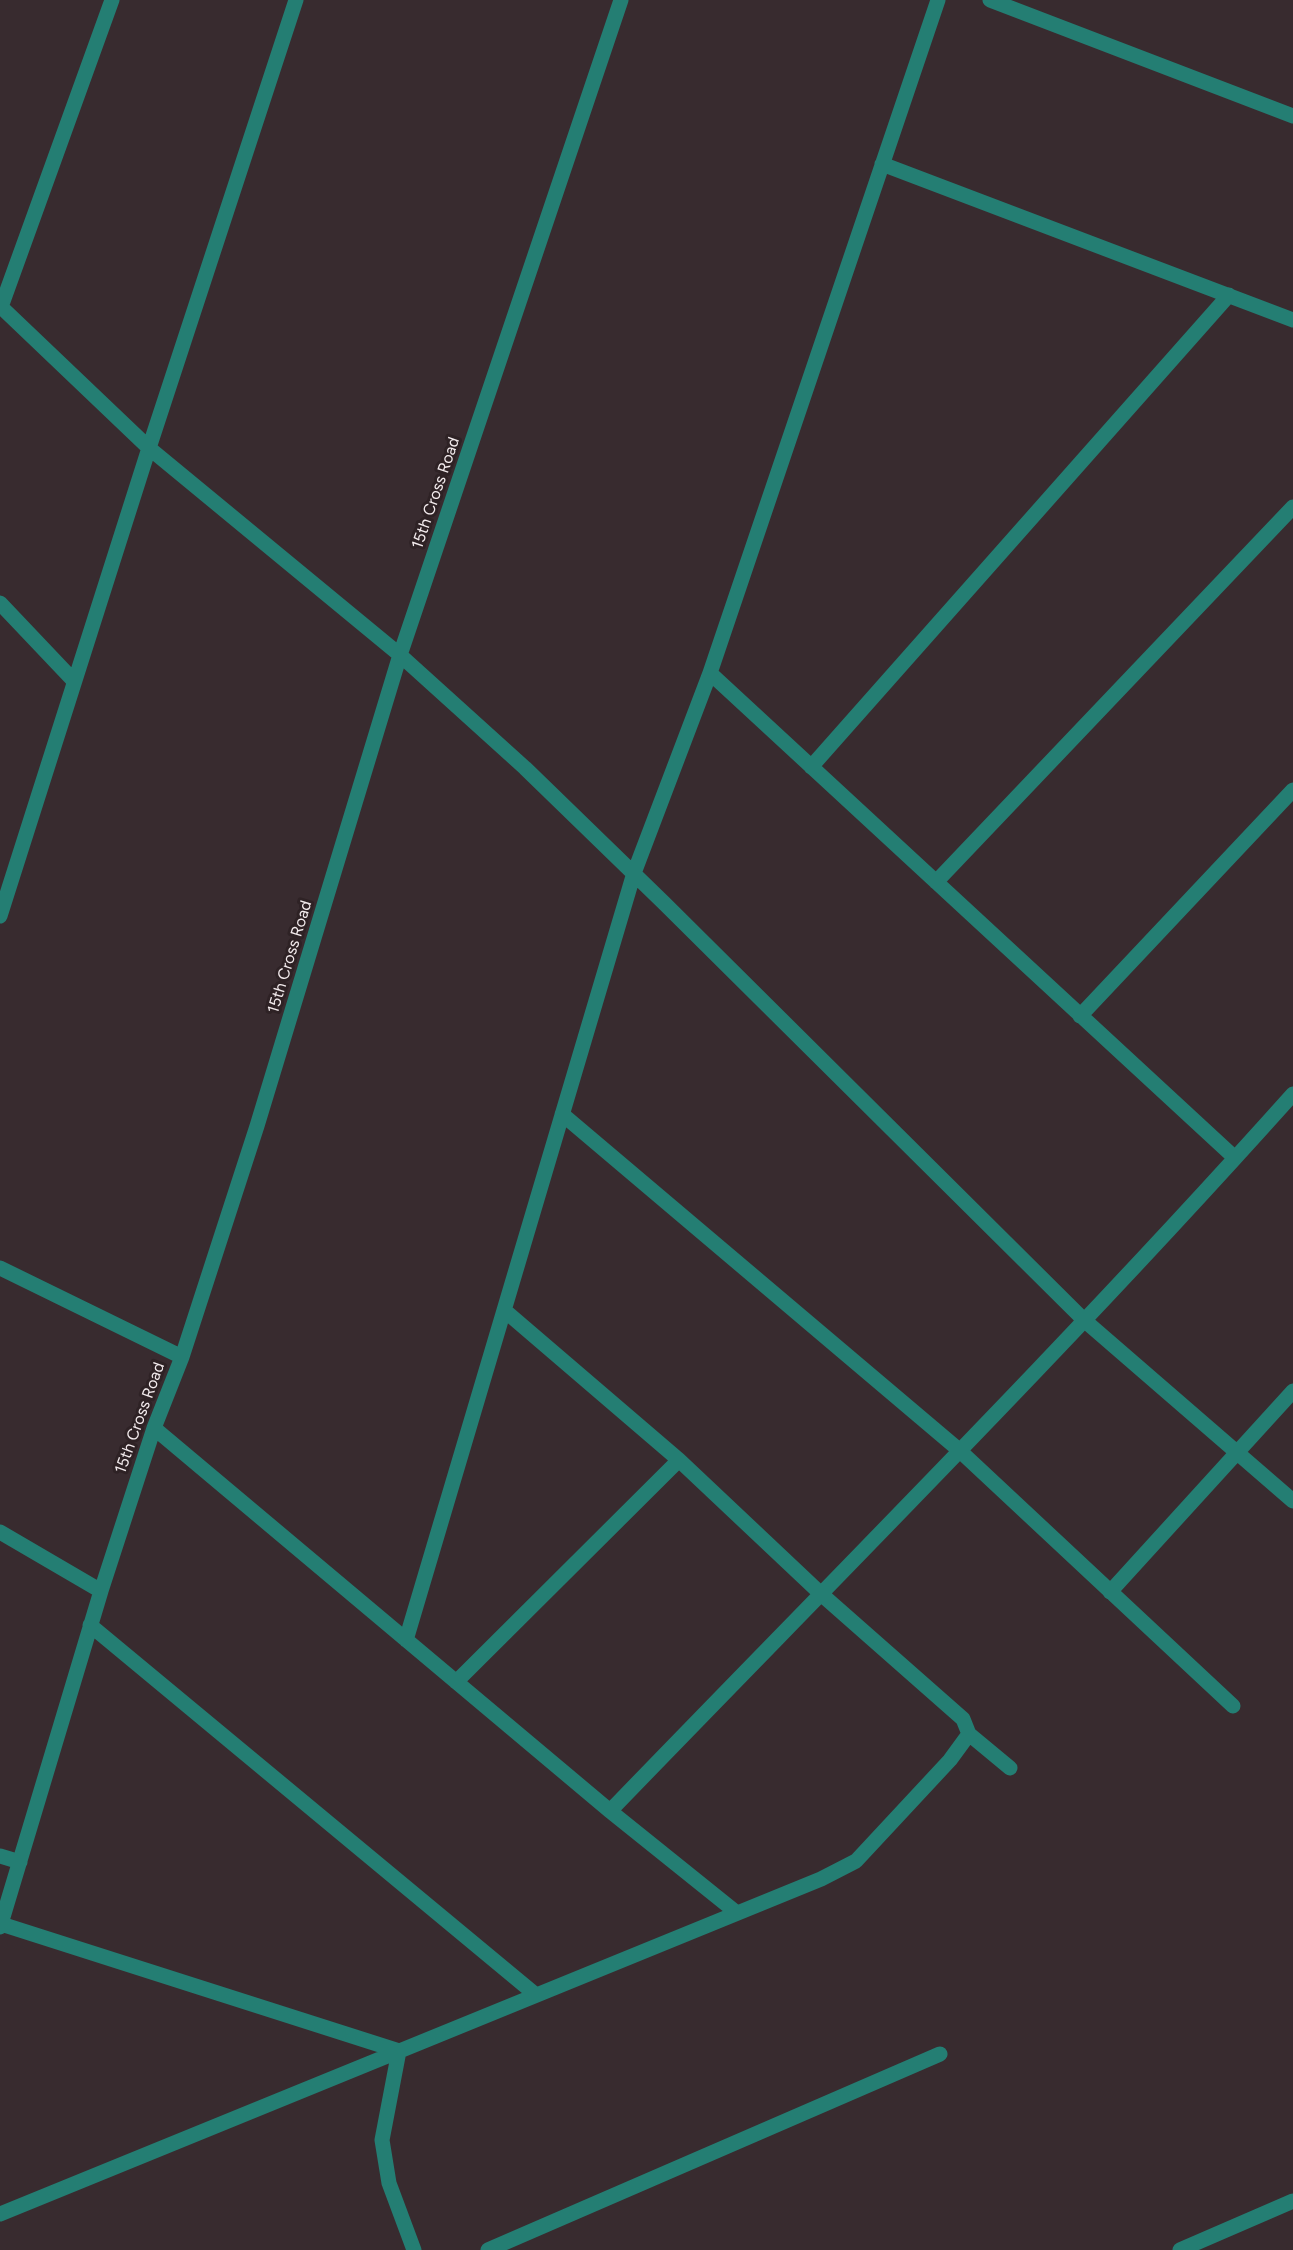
<!DOCTYPE html>
<style>
body{margin:0}
canvas{display:block;background:#382b2f}
</style>
<canvas width="1293" height="2250"></canvas>
<script>
const context = document.querySelector('canvas').getContext('2d');
context.lineJoin = 'round';
function stroke(path, color, width, dash) { context.strokeStyle = color; context.lineWidth = width; context.lineCap = dash ? 'butt' : 'round'; context.setLineDash(dash || []); context.stroke(path); }
function write(font, color, halo, rows, align = 'center') {
  context.font = font + ' Figtree,sans-serif'; context.lineWidth = 6; context.setLineDash([]); context.textBaseline = 'middle'; context.strokeStyle = halo; context.fillStyle = color; for (const [text, x, y, turn = 0] of rows) {
    context.save(); context.translate(x, y); context.rotate((+turn || 0) * Math.PI / 180); context.textAlign = isNaN(turn) ? turn : align; if (halo) context.strokeText(text, 0, 0); context.fillText(text, 0, 0); context.restore();
  }
}
const minor = new Path2D(`
 M990,0L1293,116
 M882,164L1293,320
 M0,306L149,448L400,655L525,768L664,903L1084,1320L1293,1501
 M1,307L112,0
 M0,603L74,681
 M710,673L1235,1158
 M811,767L1229,295
 M936,882L1293,507
 M0,916L149,448L296,0
 M1080,1016L1293,790
 M562,1114L959,1450L1233,1706
 M0,1268L182,1357
 M154,1428L610,1811L737,1913
 M0,1532L101,1591
 M1110,1592L1293,1391
 M90,1625L536,1995
 M406,1640L634,873L710,673L938,0
 M456,1682L679,1460
 M969,1734L1010,1768
 M610,1811C839,1574 1073,1340 1293,1094
 M0,1856L20,1862
 M1,1924L399,2051L382,2140L389,2183L414,2250
 M0,1927L101,1591L154,1428L182,1357L257,1126L400,655L621,0
 M0,2214L821,1879L856,1861L950,1760L969,1734L963,1719L820,1593L679,1460L504,1310
 M488,2250L940,2054
 M1180,2250L1293,2201`);
const streetNames = [
 ["15th Cross Road",436,493,-71],
 ["15th Cross Road",290,957,-73],
 ["15th Cross Road",140,1418,-70]
];
stroke(minor, '#247e73', 15);
write('16px', '#f3ebed', '#2e2225', streetNames);
</script>
